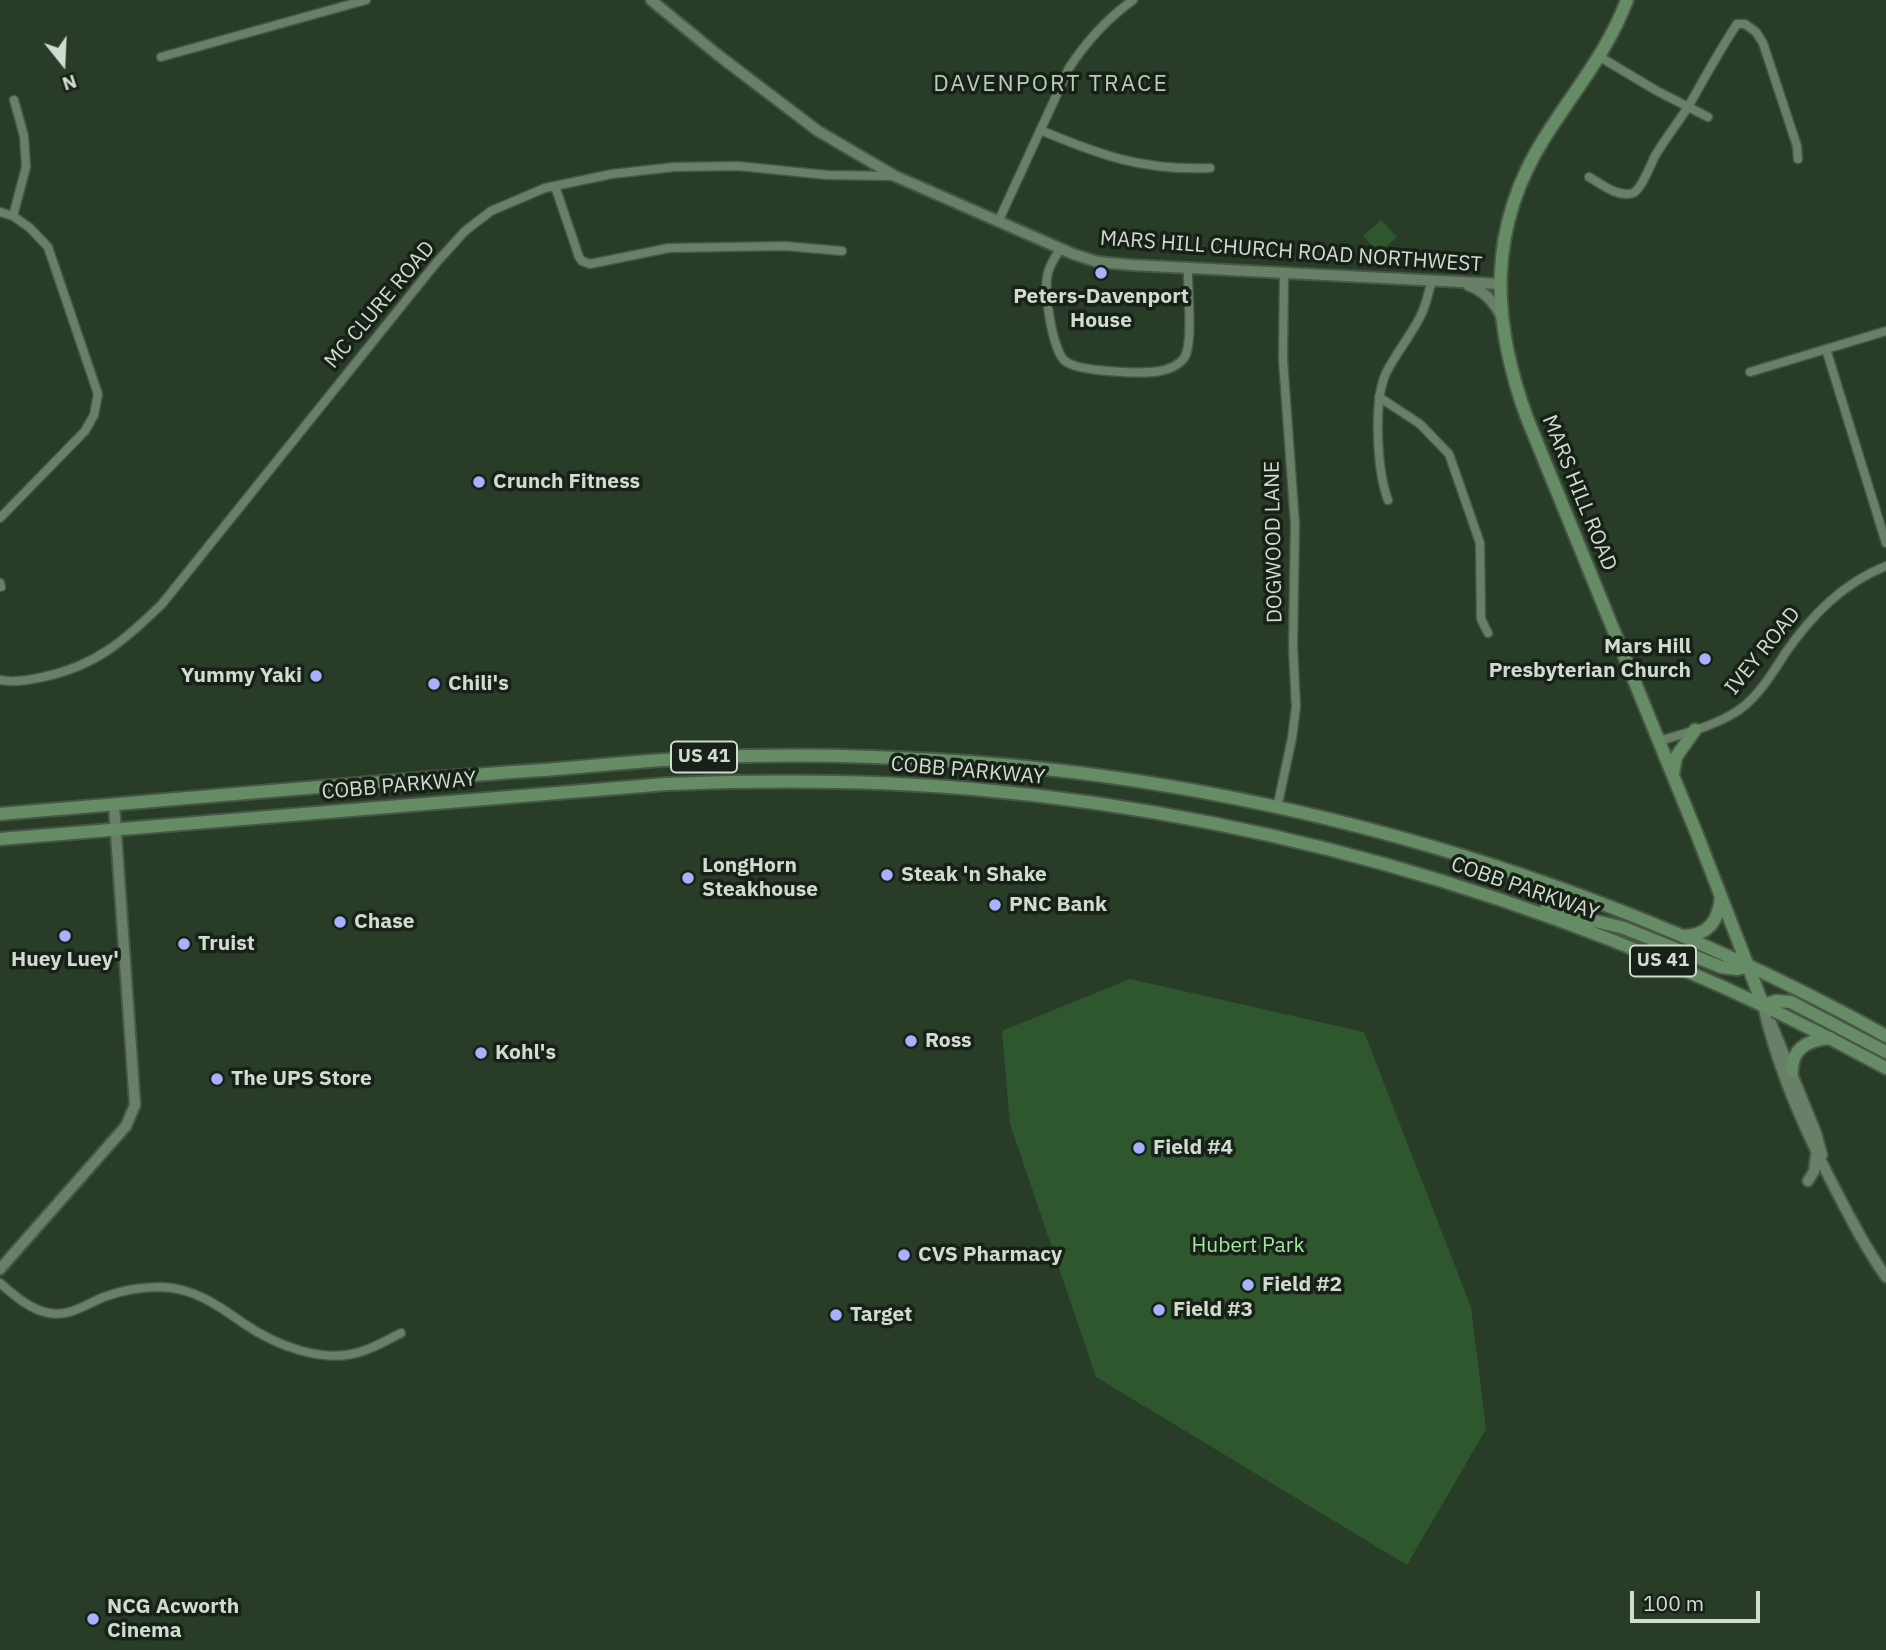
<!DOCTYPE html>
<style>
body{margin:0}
#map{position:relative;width:1886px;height:1650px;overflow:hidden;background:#283c27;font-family:"IBM Plex Sans",sans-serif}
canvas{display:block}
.north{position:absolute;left:28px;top:28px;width:70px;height:70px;-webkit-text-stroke:5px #182117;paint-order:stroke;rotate:162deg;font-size:19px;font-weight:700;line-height:28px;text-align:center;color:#d0dccf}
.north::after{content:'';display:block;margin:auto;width:24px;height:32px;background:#d0dccf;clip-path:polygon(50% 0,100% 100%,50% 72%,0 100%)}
.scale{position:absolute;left:1630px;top:1591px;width:130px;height:32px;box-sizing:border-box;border:4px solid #d0dccf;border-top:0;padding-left:9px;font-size:21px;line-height:24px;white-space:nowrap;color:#d0dccf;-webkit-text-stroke:5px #182117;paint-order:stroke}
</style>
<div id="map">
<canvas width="1886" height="1650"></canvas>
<div class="north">N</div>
<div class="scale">100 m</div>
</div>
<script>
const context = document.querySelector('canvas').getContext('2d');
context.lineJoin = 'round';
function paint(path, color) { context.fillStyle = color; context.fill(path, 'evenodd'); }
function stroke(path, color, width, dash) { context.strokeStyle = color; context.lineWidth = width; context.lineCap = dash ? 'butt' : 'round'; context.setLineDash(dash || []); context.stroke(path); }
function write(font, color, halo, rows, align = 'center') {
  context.font = font + ' "IBM Plex Sans",sans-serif'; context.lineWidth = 7; context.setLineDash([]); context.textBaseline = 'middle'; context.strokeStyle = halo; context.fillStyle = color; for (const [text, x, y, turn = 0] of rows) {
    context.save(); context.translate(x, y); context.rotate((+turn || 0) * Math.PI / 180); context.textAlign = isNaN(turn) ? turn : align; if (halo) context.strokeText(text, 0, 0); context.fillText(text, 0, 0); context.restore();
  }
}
const green = new Path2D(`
 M1381,220L1397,237L1379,253L1363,236Z
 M1130,979L1364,1032L1471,1307L1486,1429L1407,1565L1096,1377L1010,1124L1002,1031Z`);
const street = new Path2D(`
 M161,57L366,0
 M1600,57L1657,91L1708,117
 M1040,130C1100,155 1143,171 1210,168
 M1589,177C1601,184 1618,198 1633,193C1641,190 1651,164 1655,156C1665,139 1677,124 1688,107C1704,79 1719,51 1737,24H1745L1756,32L1763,43L1797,146L1798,159
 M555,186L579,257L582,261L590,264L669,248L785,246L842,251
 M0,212L13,216L30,228L48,247L98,394L94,415L85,431L0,518
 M13,216L26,167L24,136L14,100
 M998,222L1069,68C1086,42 1108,18 1133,0
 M1060,249C1056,256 1050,264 1048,273C1043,288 1052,350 1065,361C1078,372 1143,374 1160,371C1168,370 1179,365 1184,358C1194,344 1187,287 1188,267
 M1826,349L1886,543
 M1750,372L1886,331
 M1379,397L1420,424L1449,454L1480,543L1481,619L1488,633
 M1388,500C1377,471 1373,401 1386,373C1396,353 1410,337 1420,317C1426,306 1428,293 1432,281
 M0,583L1,587
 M0,680C14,683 30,680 43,677C96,666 125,640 162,604L436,263L465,231L491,211L545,188L612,174L674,167L738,166L827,175L894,176
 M1659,741C1686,733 1715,726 1739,710C1759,696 1773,672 1786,652C1812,615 1843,583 1886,566
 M1277,808L1292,738L1296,707L1293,647L1295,524L1283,360L1284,274
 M0,1283C14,1295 30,1310 49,1313C70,1317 86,1304 104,1297C122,1290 143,1287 162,1287C193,1288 218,1305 243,1323C275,1345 324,1365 363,1351C376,1347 389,1339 401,1333`);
const secondary = new Path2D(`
 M651,0L718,55L818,131L895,176L1073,254L1098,262L1132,265L1500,284
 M1468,285C1484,291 1494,301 1501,316
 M1763,1005C1776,1064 1800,1120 1828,1175C1846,1210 1863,1244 1886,1277
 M1771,1023L1816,1133L1822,1155
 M1808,1181L1814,1171L1816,1155
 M0,1269L126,1126L135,1105L114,805`);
const primary = new Path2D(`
 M1627,0C1608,51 1574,91 1545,137C1487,228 1491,320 1527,418L1696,832L1763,1005
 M1673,774L1676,757L1695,730
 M0,814C181,799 362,782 543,770C595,766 646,760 698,758C756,755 815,755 873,757C1222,767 1582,866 1886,1036
 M0,839L667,784C769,780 871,780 973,789C1293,817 1605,915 1886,1068
 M1546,909L1624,928L1721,967L1737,969L1748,966
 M1684,936C1709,935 1719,920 1721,896
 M1763,1005L1776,1001L1791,1002L1886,1052
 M1792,1071C1792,1048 1808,1040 1830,1038`);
const markers = [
 [1101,273,7,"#a7b1fc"],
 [479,482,7,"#a7b1fc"],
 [1705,659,7,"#a7b1fc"],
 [316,676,7,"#a7b1fc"],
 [434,684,7,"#a7b1fc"],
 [887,875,7,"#a7b1fc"],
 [688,878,7,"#a7b1fc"],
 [995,905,7,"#a7b1fc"],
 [340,922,7,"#a7b1fc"],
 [65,936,7,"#a7b1fc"],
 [184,944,7,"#a7b1fc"],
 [911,1041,7,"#a7b1fc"],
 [481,1053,7,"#a7b1fc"],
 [217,1079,7,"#a7b1fc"],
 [1139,1148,7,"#a7b1fc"],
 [904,1255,7,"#a7b1fc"],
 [1248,1285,7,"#a7b1fc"],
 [1159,1310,7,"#a7b1fc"],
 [836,1315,7,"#a7b1fc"],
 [93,1619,7,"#a7b1fc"]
];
const shields = [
 [704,757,66],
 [1663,961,66]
];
const shieldNames = [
 ["US 41",704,757],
 ["US 41",1663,961]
];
const streetNames = [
 ["MARS HILL CHURCH ROAD NORTHWEST",1291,252,4],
 ["MC CLURE ROAD",380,305,-50],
 ["MARS HILL ROAD",1579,493,68],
 ["DOGWOOD LANE",1274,542,-91],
 ["IVEY ROAD",1763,651,-51],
 ["COBB PARKWAY",968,771,5],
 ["COBB PARKWAY",399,786,-5],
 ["COBB PARKWAY",1525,889,19]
];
const poiNames = [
 ["Peters-Davenport",1101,297,"center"],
 ["House",1101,321,"center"],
 ["Crunch Fitness",493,482],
 ["Mars Hill",1691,647,"right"],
 ["Presbyterian Church",1691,671,"right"],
 ["Yummy Yaki",302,676,"right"],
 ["Chili's",448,684],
 ["LongHorn",702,866],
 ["Steakhouse",702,890],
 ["Steak 'n Shake",901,875],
 ["PNC Bank",1009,905],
 ["Chase",354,922],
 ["Truist",198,944],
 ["Huey Luey'",65,960,"center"],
 ["Ross",925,1041],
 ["Kohl's",495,1053],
 ["The UPS Store",231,1079],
 ["Field #4",1153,1148],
 ["CVS Pharmacy",918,1255],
 ["Field #2",1262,1285],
 ["Field #3",1173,1310],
 ["Target",850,1315],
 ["NCG Acworth",107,1607],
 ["Cinema",107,1631]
];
const parkNames = [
 ["Hubert Park",1248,1246]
];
const neighbourhoodNames = [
 ["DAVENPORT TRACE",1051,84]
];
paint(green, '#2f572e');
stroke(street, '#465745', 11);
stroke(secondary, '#465745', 14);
stroke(primary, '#465745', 16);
stroke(street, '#697f68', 8);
stroke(secondary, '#697f68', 10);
stroke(primary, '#658c64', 12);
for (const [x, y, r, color] of markers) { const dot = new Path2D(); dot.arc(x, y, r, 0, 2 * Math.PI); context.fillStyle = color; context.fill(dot); stroke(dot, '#182117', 2.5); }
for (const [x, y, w] of shields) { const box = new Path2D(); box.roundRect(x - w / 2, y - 15.5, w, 31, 5); context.fillStyle = '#182117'; context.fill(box); stroke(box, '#d0dccf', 2); }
write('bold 19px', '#d0dccf', null, shieldNames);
write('21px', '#d0dccf', '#182117', streetNames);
write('bold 21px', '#d0dccf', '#182117', poiNames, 'left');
write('21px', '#a3e4a0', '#182117', parkNames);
context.letterSpacing = '2px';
write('23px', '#b6ceb4', '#182117', neighbourhoodNames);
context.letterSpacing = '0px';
</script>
